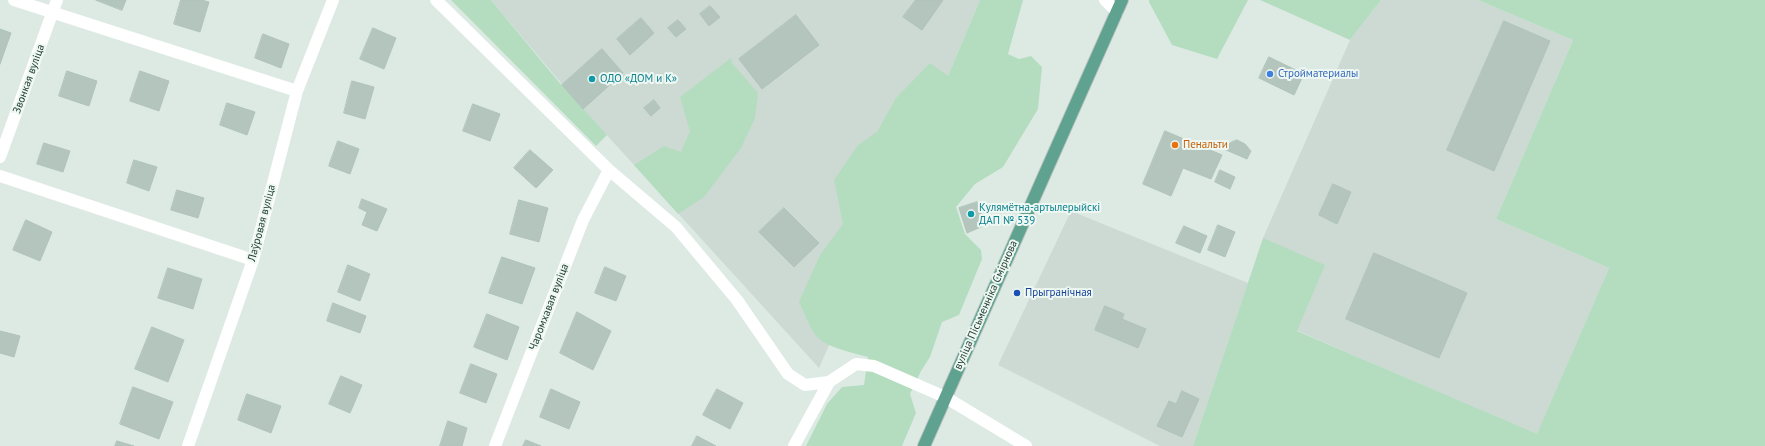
<!DOCTYPE html>
<meta charset="utf-8">
<style>
body{margin:0}
canvas{display:block;background:#ddeae4}
</style>
<canvas width="1765" height="446"></canvas>
<script>
const context = document.querySelector('canvas').getContext('2d');
context.lineJoin = 'round';
function paint(path, color) { context.fillStyle = color; context.fill(path, 'evenodd'); }
function stroke(path, color, width, dash) { context.strokeStyle = color; context.lineWidth = width; context.lineCap = dash ? 'butt' : 'round'; context.setLineDash(dash || []); context.stroke(path); }
function write(font, color, halo, rows, align = 'center') {
  context.font = font + ' "PT Sans",sans-serif'; context.lineWidth = 4; context.setLineDash([]); context.textBaseline = 'middle'; context.strokeStyle = halo; context.fillStyle = color; for (const [text, x, y, turn = 0] of rows) {
    context.save(); context.translate(x, y); context.rotate((+turn || 0) * Math.PI / 180); context.textAlign = isNaN(turn) ? turn : align; if (halo) context.strokeText(text, 0, 0); context.fillText(text, 0, 0); context.restore();
  }
}
const built = new Path2D(`
 M491,0H980L948,76L819,368L583,109Z
 M1381,0H1478L1573,40L1496,219L1609,268L1537,435L1296,330L1263,238L1350,40Z
 M1071,211L1248,283L1193,446H1160L998,365Z`);
const green = new Path2D(`
 M451,0H491L558,81L607,135L596,146Z
 M980,0H1023L1008,54L1019,59L1031,56L1042,67L1038,109L1003,167L975,184L956,207L965,234L981,250L982,259L959,315L942,322L930,357L921,371L910,394L916,413L902,446H806L827,404L842,387L864,385L868,357C854,353 822,347 814,333C808,324 804,312 799,302L820,255L843,224L834,180L858,145L877,132L896,98L930,63L948,76Z
 M1149,0H1248L1217,59L1172,45L1149,2Z
 M1260,0H1381L1350,40Z
 M1478,0H1765V446H1193L1263,238L1325,265L1297,331L1537,434L1609,268L1496,219L1573,40Z
 M731,58L732,63L758,93L755,118L741,148L704,197L678,214L634,165L664,146L681,152L690,131L680,97Z`);
const building = new Path2D(`
 M96,0H126L122,10Z
 M181,0H202L209,2L200,32L174,24Z
 M916,0H943L922,30L903,17Z
 M710,6L720,17L709,26L700,14Z
 M796,15L819,45L762,89L739,59Z
 M641,18L654,33L630,55L617,39Z
 M678,20L686,29L676,37L668,28Z
 M1504,21L1550,41L1494,171L1447,150Z
 M373,28L396,38L384,69L360,59Z
 M0,29L11,33L0,64Z
 M263,34L289,44L281,68L255,58Z
 M602,49L623,73L583,109L562,85Z
 M1269,57L1304,74L1294,95L1259,78Z
 M67,71L97,81L89,106L59,96Z
 M140,71L169,81L159,111L130,101Z
 M352,81L374,87L365,119L344,113Z
 M654,100L660,108L651,116L644,108Z
 M227,103L255,112L247,135L220,125Z
 M473,104L500,114L490,141L463,131Z
 M1165,131L1222,155L1211,179L1183,168L1171,196L1143,184Z
 M1237,140L1245,144L1251,151L1247,159L1226,150L1230,143Z
 M338,141L359,149L350,174L329,166Z
 M44,143L70,151L63,172L37,164Z
 M530,150L553,170L536,188L514,168Z
 M134,160L157,167L149,191L127,183Z
 M1220,170L1235,177L1230,189L1215,182Z
 M1333,184L1351,192L1337,224L1319,215Z
 M177,190L204,198L198,218L171,210Z
 M362,199L387,209L377,231L362,225L367,212L359,208Z
 M519,200L548,208L539,242L510,234Z
 M977,202L983,219L981,227L967,233L959,208Z
 M784,208L819,243L794,267L759,232Z
 M26,220L52,232L40,261L13,250Z
 M1218,225L1235,232L1225,257L1208,250Z
 M1184,226L1207,236L1200,253L1176,243Z
 M1374,253L1467,293L1439,358L1346,319Z
 M502,257L535,268L522,304L489,293Z
 M348,265L370,274L360,301L338,292Z
 M605,267L626,276L616,301L595,293Z
 M168,268L202,279L193,309L158,298Z
 M333,303L366,316L360,333L327,321Z
 M1105,306L1124,314L1122,319L1146,329L1138,348L1095,330Z
 M577,312L611,331L593,370L560,353Z
 M487,314L519,327L507,360L474,347Z
 M152,327L184,340L168,382L135,369Z
 M0,331L20,336L14,357L0,353Z
 M471,364L497,374L486,403L460,393Z
 M341,376L362,385L350,413L329,404Z
 M133,387L173,402L159,439L120,424Z
 M551,389L580,402L569,429L540,417Z
 M717,389L743,403L730,429L703,415Z
 M1182,391L1199,399L1182,437L1157,426L1169,401L1176,404Z
 M247,394L281,406L271,433L238,420Z
 M448,421L467,428L462,446H440Z
 M697,436L716,446H692Z
 M526,440L541,446H523Z
 M117,441L134,446H115Z`);
const minor = new Path2D(`
 M14,0L297,91
 M436,0L609,170L676,227L737,300L788,374L805,385L829,382L856,364L874,366L945,397L1026,446
 M1105,0L1117,12
 M0,157L57,0
 M0,176L253,260
 M188,446L253,260L297,91L333,0
 M495,446L583,220L609,170
 M794,446L829,382`);
const major = new Path2D(`
 M924,446L1122,0`);
const markers = [
 [1270,74,4,"#3f7fe0"],
 [592,79,4,"#0f9aa8"],
 [1175,145,4,"#e8710a"],
 [971,214,4,"#0f9aa8"],
 [1017,293,4,"#1a4fb4"]
];
const shopNames = [
 ["Стройматериалы",1278,74]
];
const streetNames = [
 ["Звонкая вуліца",29,79,-70],
 ["Лаўровая вуліца",262,223,-75],
 ["вуліца Пісьменніка Смірнова",986,305,-66],
 ["Чаромхавая вуліца",549,307,-69]
];
const cultureNames = [
 ["ОДО «ДОМ и К»",600,79],
 ["Кулямётна-артылерыйскі",979,208],
 ["ДАП № 539",979,221]
];
const foodNames = [
 ["Пенальти",1183,145]
];
const transitNames = [
 ["Прыгранічная",1025,293]
];
paint(built, '#ccdad3');
paint(green, '#b4ddbf');
paint(building, '#b3c5bd');
stroke(building, '#b0c4bb', 1);
stroke(major, '#bcc4c2', 14);
stroke(minor, '#fff', 12);
stroke(major, '#5fa290', 12);
for (const [x, y, r, color] of markers) { const dot = new Path2D(); dot.arc(x, y, r, 0, 2 * Math.PI); context.fillStyle = color; context.fill(dot); stroke(dot, '#eef7f2', 1.5); }
write('11px', '#366cbe', '#eef7f2', shopNames, 'left');
write('11px', '#1e3a33', '#eef7f2', streetNames);
write('11px', '#0d838f', '#eef7f2', cultureNames, 'left');
write('11px', '#c56008', '#eef7f2', foodNames, 'left');
write('11px', '#164399', '#eef7f2', transitNames, 'left');
</script>
